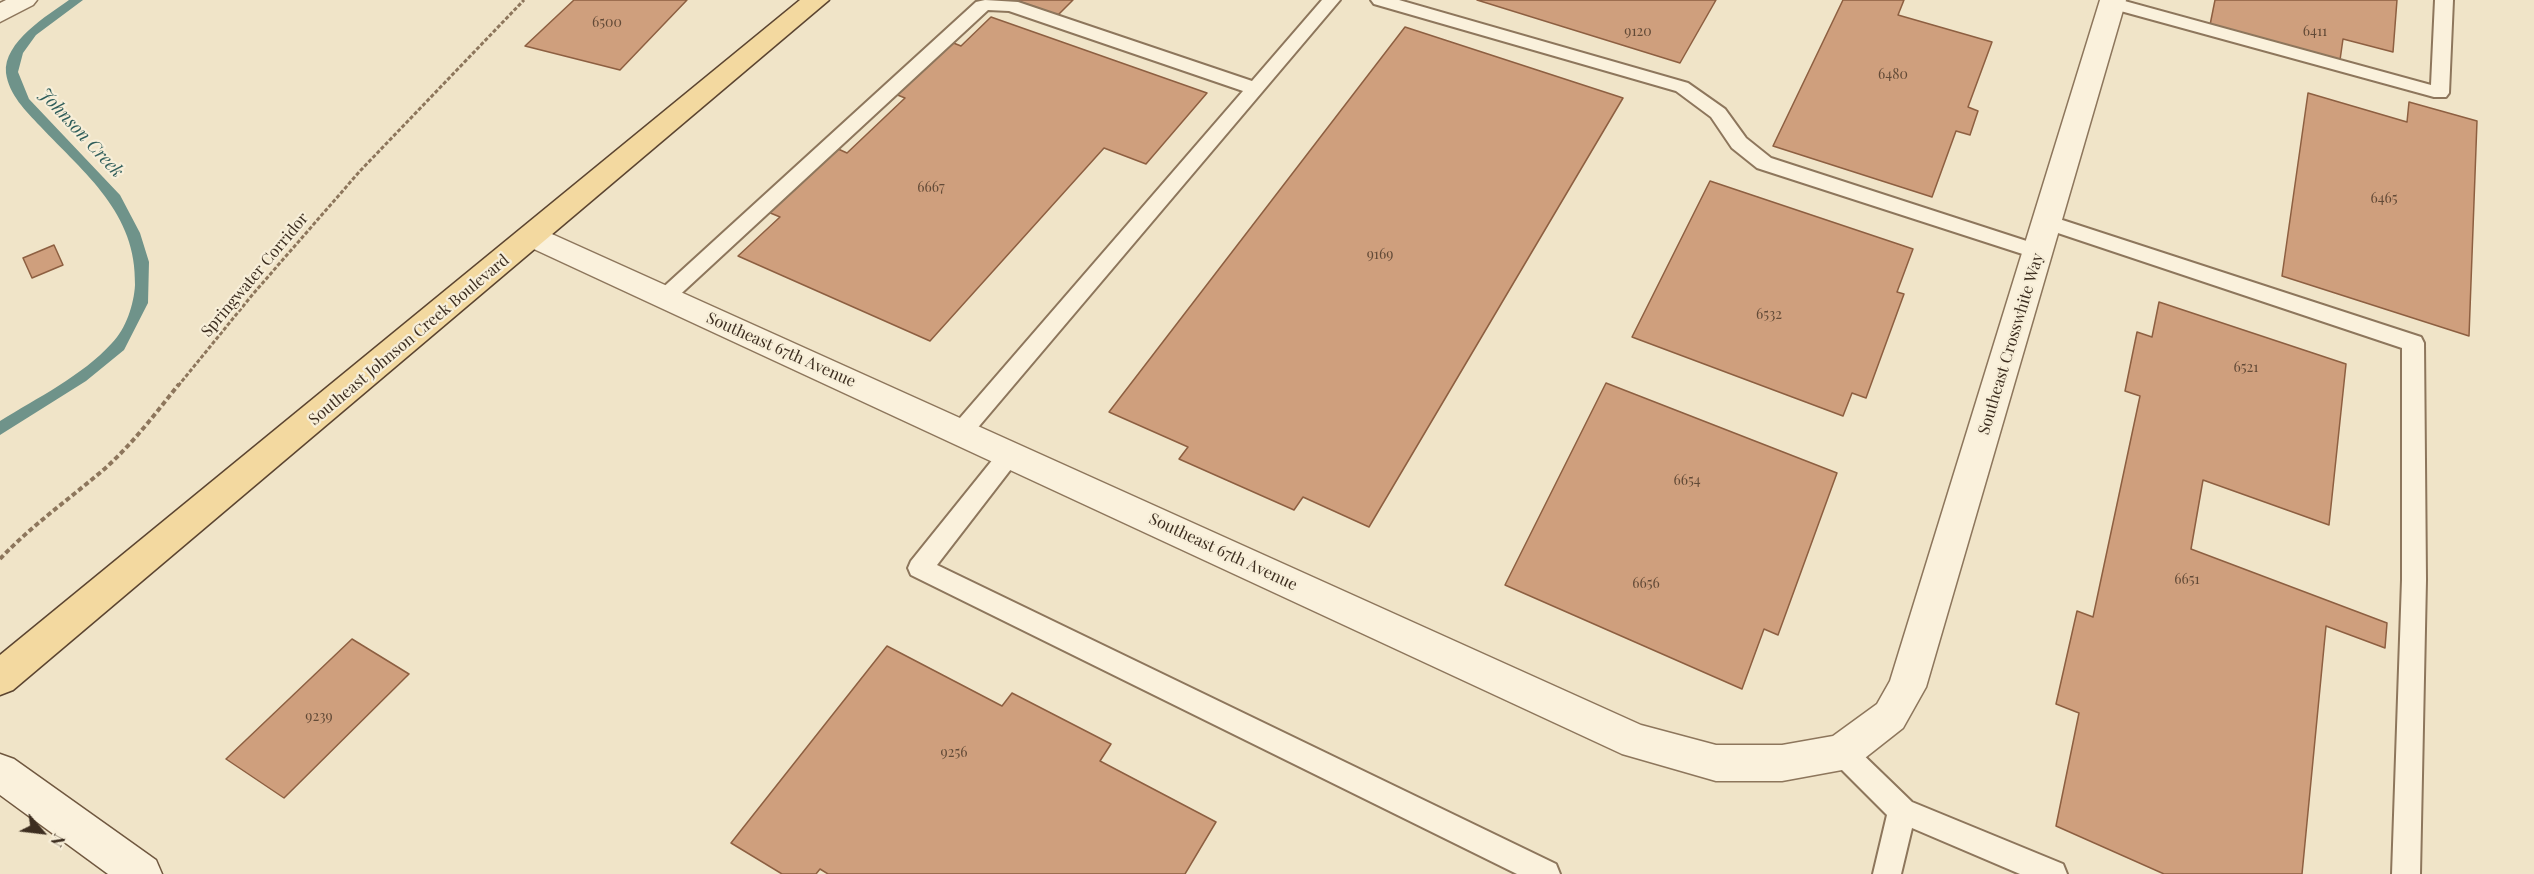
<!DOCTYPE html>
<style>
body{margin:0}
#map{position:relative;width:2534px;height:874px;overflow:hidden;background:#f0e4c8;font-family:"Playfair Display",serif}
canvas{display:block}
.north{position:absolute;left:12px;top:802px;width:60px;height:60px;-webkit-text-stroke:4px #f7eed8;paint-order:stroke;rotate:118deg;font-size:16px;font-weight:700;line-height:24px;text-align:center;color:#3d2e20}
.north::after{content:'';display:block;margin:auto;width:21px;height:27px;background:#3d2e20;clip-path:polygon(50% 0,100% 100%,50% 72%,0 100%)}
</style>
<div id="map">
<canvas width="2534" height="874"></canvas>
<div class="north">N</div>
</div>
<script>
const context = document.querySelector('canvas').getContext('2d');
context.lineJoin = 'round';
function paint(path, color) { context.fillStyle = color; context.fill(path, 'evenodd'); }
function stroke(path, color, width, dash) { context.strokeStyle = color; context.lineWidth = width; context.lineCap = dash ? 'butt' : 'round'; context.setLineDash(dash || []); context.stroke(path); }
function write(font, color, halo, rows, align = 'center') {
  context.font = font + ' "Playfair Display",serif'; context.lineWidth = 4.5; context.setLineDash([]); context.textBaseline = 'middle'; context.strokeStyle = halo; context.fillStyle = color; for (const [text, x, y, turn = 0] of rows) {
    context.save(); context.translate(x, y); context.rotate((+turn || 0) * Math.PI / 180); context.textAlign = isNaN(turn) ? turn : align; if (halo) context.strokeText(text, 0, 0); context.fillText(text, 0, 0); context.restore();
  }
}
const stream = new Path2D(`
 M69,0H83L36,35L23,53L18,72L29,99L120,195L140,233L149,262L148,303L124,350L86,381L0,435V421C37,398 82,376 112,343C126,329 134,304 135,285C137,213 85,174 40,126C26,111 9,95 6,73C3,42 48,15 69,0Z`);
const building = new Path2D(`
 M574,0H687L620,70L525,46Z
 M1015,0H1073L1058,15Z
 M1477,0H1716L1680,63Z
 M1843,0H1904L1898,15L1992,42L1968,107L1978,111L1970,135L1956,131L1932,197L1773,146Z
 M2215,0H2397L2393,52L2343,39L2340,60L2210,25Z
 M991,17L1207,93L1146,164L1104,148L930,341L738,256L780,217L768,212L836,148L847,153L905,98L895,94L951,42L961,46Z
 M1405,27L1623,98L1369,527L1303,497L1294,510L1179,459L1188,447L1109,412Z
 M2308,93L2407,122L2409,102L2477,121L2469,336L2282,276Z
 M1710,181L1913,249L1897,292L1904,294L1866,398L1852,393L1843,416L1632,337Z
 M54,245L63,265L32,278L23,258Z
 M2159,302L2346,364L2329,525L2203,480L2191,549L2387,623L2385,648L2326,626L2302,874H2164L2056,826L2079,713L2056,704L2077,611L2093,617L2140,396L2125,391L2137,332L2152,337Z
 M1606,383L1837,473L1778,635L1764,629L1742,689L1505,585Z
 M352,639L409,674L284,798L226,759Z
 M887,646L1002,706L1012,693L1111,744L1100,761L1216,822L1185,874H828L820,869L816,874H782L731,843Z`);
const pathFar1 = new Path2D(`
 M178,386L253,294L360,171L524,0`);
const path = new Path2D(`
 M0,559C31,526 68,500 102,471C131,446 155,414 179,384`);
const lane = new Path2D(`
 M985,0L1018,2L1252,81L1322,0H1340L969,438L961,441L953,438L950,432L953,426L1243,91L1009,11L988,10L672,302L665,305L658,302L655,297L658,292L976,2Z
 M1371,0H1399L1688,83L1725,109L1746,138L1771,158L2045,247L2048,252L2045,257L2038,259L1757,168L1732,148L1711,117L1676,91L1374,4Z
 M2105,0H2121L2431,85L2435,0H2453L2449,93L2446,97H2434L2106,7L2103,3Z
 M2047,215L2421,337L2424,343L2426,580L2420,874H2392L2402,580V348L2040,227L2037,222L2040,217Z
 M1010,445L1018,448L1021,454L1018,460L937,565L1556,864L1560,874H1517L911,575L908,568L911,561L1002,448Z
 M1842,740L1851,743L1912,802L2063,864L2067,874H2020L1912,828L1901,874H1873L1887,815L1833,761L1829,752L1833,743Z`);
const street = new Path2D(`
 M6,0H37L33,5L0,22V3Z
 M2100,0H2126L1926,687L1903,728L1856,765L1842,770L1782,781H1716L1622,754L523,244L518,237L523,230L533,226L543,230L1641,725L1716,745H1782L1833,736L1877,704L1890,681Z`);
const secondary = new Path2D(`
 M0,754L14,759L156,860L162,874H108L0,795Z`);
const primary = new Path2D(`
 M800,0H829L13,690L0,695V655Z`);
const numberNames = [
 ["6500",607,23],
 ["9120",1638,32],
 ["6411",2315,32],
 ["6480",1893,75],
 ["6667",931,188],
 ["6465",2384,199],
 ["9169",1380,255],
 ["6532",1769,315],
 ["6521",2246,368],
 ["6654",1687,481],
 ["6651",2187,580],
 ["6656",1646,584],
 ["9239",319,717],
 ["9256",954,753]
];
const streetNames = [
 ["Springwater Corridor",255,275,-50],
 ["Southeast Johnson Creek Boulevard",409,340,-40],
 ["Southeast Crosswhite Way",2011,344,-73],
 ["Southeast 67th Avenue",781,350,24],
 ["Southeast 67th Avenue",1223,552,25]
];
const waterNames = [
 ["Johnson Creek",81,133,47]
];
paint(stream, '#6f938a');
paint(building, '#cf9f7d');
stroke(building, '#8d5f41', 1.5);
stroke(lane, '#8d765c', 4);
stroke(street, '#8d765c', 3);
stroke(secondary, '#6f573f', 3);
stroke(primary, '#5b4430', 3);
stroke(pathFar1, '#8d765c', 3, [4, 2]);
stroke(path, '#8d765c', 4, [5, 3]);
paint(lane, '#faf1dc');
paint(street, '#faf1dc');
paint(secondary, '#faf1dc');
paint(primary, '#f3d9a0');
write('14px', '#624a37', null, numberNames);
write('16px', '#3d2e20', '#f7eed8', streetNames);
write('italic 18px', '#2f5d5a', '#f7eed8', waterNames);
</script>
